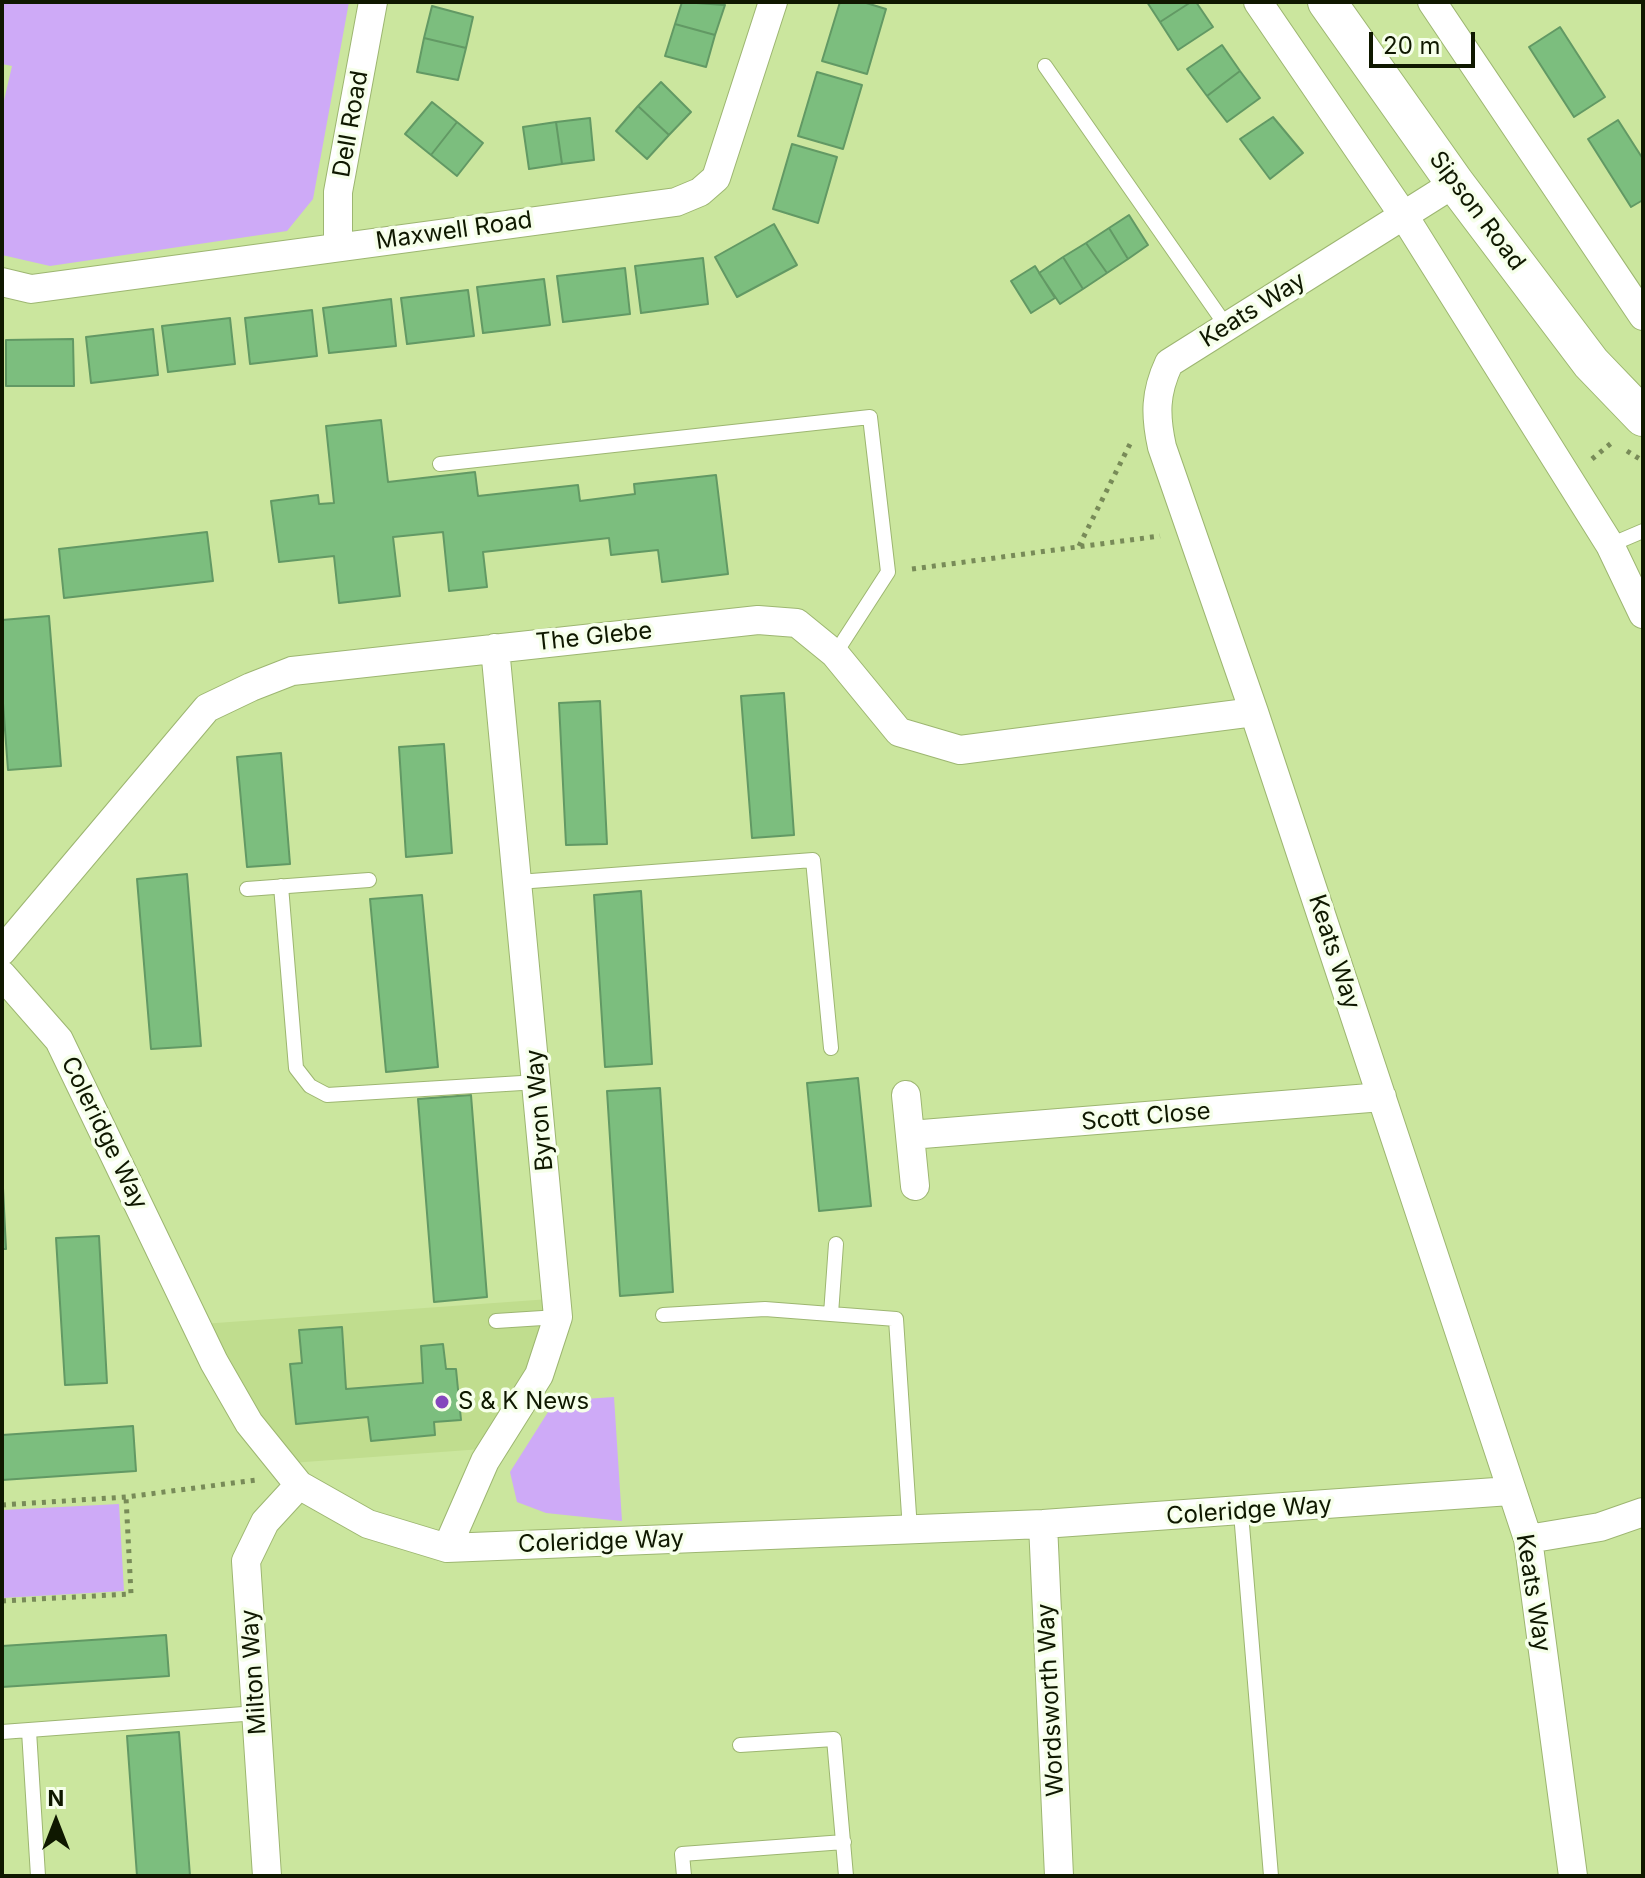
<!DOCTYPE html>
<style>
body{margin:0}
#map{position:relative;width:1645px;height:1878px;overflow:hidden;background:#cbe69e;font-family:Inter,sans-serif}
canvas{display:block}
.frame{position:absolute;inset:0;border:4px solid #0f1800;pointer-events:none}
.north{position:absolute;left:16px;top:1782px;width:80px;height:80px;-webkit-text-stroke:6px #f6ffea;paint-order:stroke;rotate:0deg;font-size:22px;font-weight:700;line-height:32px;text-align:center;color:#0f1800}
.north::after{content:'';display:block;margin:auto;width:28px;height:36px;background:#0f1800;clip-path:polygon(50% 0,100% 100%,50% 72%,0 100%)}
.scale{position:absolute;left:1369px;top:32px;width:106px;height:36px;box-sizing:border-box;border:4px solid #0f1800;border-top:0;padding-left:10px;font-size:24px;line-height:28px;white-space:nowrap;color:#0f1800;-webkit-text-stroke:6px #f6ffea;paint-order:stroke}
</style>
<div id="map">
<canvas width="1645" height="1878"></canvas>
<div class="frame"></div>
<div class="north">N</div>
<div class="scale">20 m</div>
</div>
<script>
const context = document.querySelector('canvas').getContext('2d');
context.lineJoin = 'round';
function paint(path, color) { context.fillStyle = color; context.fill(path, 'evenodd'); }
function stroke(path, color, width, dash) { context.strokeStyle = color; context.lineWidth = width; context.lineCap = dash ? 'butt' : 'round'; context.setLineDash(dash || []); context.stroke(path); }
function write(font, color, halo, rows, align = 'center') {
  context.font = font + ' Inter,sans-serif'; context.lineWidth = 7; context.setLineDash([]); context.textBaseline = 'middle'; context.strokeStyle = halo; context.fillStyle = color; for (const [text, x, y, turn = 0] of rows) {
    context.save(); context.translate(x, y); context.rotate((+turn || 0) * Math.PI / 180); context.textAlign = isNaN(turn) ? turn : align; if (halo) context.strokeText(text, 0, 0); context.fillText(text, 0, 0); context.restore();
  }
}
const built = new Path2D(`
 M550,1299L534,1372L482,1449L291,1463L202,1324Z`);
const green = new Path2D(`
 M2,2H349L313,199L287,231L50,266L2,255V109L12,66L2,64Z
 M614,1397L622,1521L546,1513L517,1502L510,1472L555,1401Z
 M119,1504L124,1591L2,1598V1510Z`);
const building = new Path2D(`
 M682,2L725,5L715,35L675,24Z
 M840,2H863L886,9L867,74L822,61Z
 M1147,2H1191L1160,22Z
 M1191,2H1196L1213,27L1178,50L1160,22Z
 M432,6L473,17L466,48L424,38Z
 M675,24L715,35L706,67L665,56Z
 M1560,27L1605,97L1574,117L1529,47Z
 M424,38L466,48L458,80L417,72Z
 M1222,45L1240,71L1207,96L1187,69Z
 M1240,71L1260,98L1227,122L1207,96Z
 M817,72L862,85L843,149L798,136Z
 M661,82L691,112L669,135L638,106Z
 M432,102L457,122L431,155L405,134Z
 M638,106L669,135L647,159L616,131Z
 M1273,117L1303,153L1270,179L1240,139Z
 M590,118L594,160L562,164L556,122Z
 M1618,120L1643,159V200L1631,207L1588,139Z
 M457,122L483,143L457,176L431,155Z
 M556,122L562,164L529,169L523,127Z
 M792,144L837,157L818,223L773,209Z
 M1129,215L1148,245L1128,259L1109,228Z
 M774,224L797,265L737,297L715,257Z
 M1109,228L1128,259L1107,273L1086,243Z
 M1086,243L1107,273L1083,289L1063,257Z
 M1063,257L1083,289L1060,304L1039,273Z
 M703,258L708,304L641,313L635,266Z
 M1035,266L1055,298L1031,313L1011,281Z
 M625,268L630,314L563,322L557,276Z
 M544,279L550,325L483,333L477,287Z
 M468,290L474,336L407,344L401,298Z
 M391,299L396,346L329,353L323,308Z
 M312,310L317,356L250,364L245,318Z
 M230,318L235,364L168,372L162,326Z
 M153,329L158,375L91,383L86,337Z
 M73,339L74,386H6V340Z
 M381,420L388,482L475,472L478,496L578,485L580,501L635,494L634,484L716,475L728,574L662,582L658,550L611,555L609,538L483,552L487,587L449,591L443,532L393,537L400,596L339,603L334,556L279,562L271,501L318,495L319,504L334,503L326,426Z
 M207,532L213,581L64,598L59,549Z
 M49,616L61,766L8,770L2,690V620Z
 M784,693L794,835L752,838L741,696Z
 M600,701L607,844L566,845L559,703Z
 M444,744L452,853L406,857L399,747Z
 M281,753L290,864L247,867L237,757Z
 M187,874L201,1046L151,1049L137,879Z
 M641,891L652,1064L605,1067L594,895Z
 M422,895L438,1067L386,1072L370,899Z
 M858,1078L871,1206L819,1211L807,1083Z
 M660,1088L673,1292L620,1296L607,1091Z
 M471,1095L487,1297L434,1302L418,1099Z
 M2,1168L6,1249H2Z
 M99,1236L107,1383L65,1385L56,1238Z
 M342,1327L346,1389L423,1383L421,1346L443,1344L446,1369H456L461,1420L434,1422L435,1435L371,1441L368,1417L296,1424L290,1364L302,1363L299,1330Z
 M133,1426L136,1471L2,1480V1435Z
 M166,1635L169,1676L2,1687V1646Z
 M179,1732L190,1876H137L127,1736Z`);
const path = new Path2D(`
 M1627,451L1643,461
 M1592,459L1615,440
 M1079,546L1130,444
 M912,569L1160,536
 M2,1505L126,1497L256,1480
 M2,1601L131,1594L126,1497`);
const lane = new Path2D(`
 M1045,66L1227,327
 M440,464L870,417L888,572L835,654
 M1610,545L1643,531
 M518,882L813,860L831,1048
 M281,886L296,1068L310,1086L327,1095L538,1082
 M247,889L369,880
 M831,1314L836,1244
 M663,1315L765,1309L896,1319L910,1530
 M496,1321L558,1317
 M1241,1513L1271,1876
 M29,1731L38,1876
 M2,1732L257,1713
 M740,1745L834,1739L846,1876
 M684,1876L682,1854L844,1842`);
const street = new Path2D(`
 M1258,2L1404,216L1610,545L1643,614
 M1432,2L1643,316
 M1455,183L1169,363C1155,393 1155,415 1162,447L1254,712L1528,1539L1573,1876
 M338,247V192L373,2
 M2,282L31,289L676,202L700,192L716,178L773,2
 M2,951L207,708L251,687L292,671L758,620L797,623L835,654L899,732L960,750L1254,712
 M2,975L59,1040L214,1362L249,1423L299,1485L368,1524L447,1548L1043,1524L1510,1491
 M906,1095L915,1186
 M910,1135L1382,1097
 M1043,1524L1059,1876
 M1528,1539L1600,1527L1643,1512
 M447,1548L485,1461L539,1375L558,1317L495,648
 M267,1876L246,1561L265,1522L299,1485`);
const secondary = new Path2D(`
 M1327,2L1455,183L1591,363L1643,417`);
const markers = [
 [442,1402,8,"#8447bd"]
];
const streetNames = [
 ["Dell Road",351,124,-80],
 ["Sipson Road",1477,211,53],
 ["Maxwell Road",454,231,-8],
 ["Keats Way",1253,310,-32],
 ["The Glebe",594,637,-6],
 ["Keats Way",1334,952,72],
 ["Byron Way",540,1110,-95],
 ["Scott Close",1146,1117,-5],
 ["Coleridge Way",104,1133,64],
 ["Coleridge Way",1249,1511,-4],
 ["Coleridge Way",601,1542,-2],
 ["Keats Way",1533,1593,81],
 ["Milton Way",254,1672,-94],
 ["Wordsworth Way",1051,1700,-93]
];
const poiNames = [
 ["S & K News",458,1402]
];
paint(built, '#c0dd8e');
paint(green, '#ceaaf7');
paint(building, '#7cbe7e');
stroke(building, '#629964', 2);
stroke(lane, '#9db671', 16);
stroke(street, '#9db671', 30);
stroke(secondary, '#9db671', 40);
stroke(path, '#788b58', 5, [4, 6]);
stroke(lane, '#fff', 14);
stroke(street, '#fff', 28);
stroke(secondary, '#fff', 38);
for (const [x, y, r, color] of markers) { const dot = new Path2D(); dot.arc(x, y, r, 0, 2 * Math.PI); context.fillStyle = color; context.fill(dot); stroke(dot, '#f6ffea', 3); }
write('24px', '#0f1800', '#f6ffea', streetNames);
write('24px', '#0f1800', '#f6ffea', poiNames, 'left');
</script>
